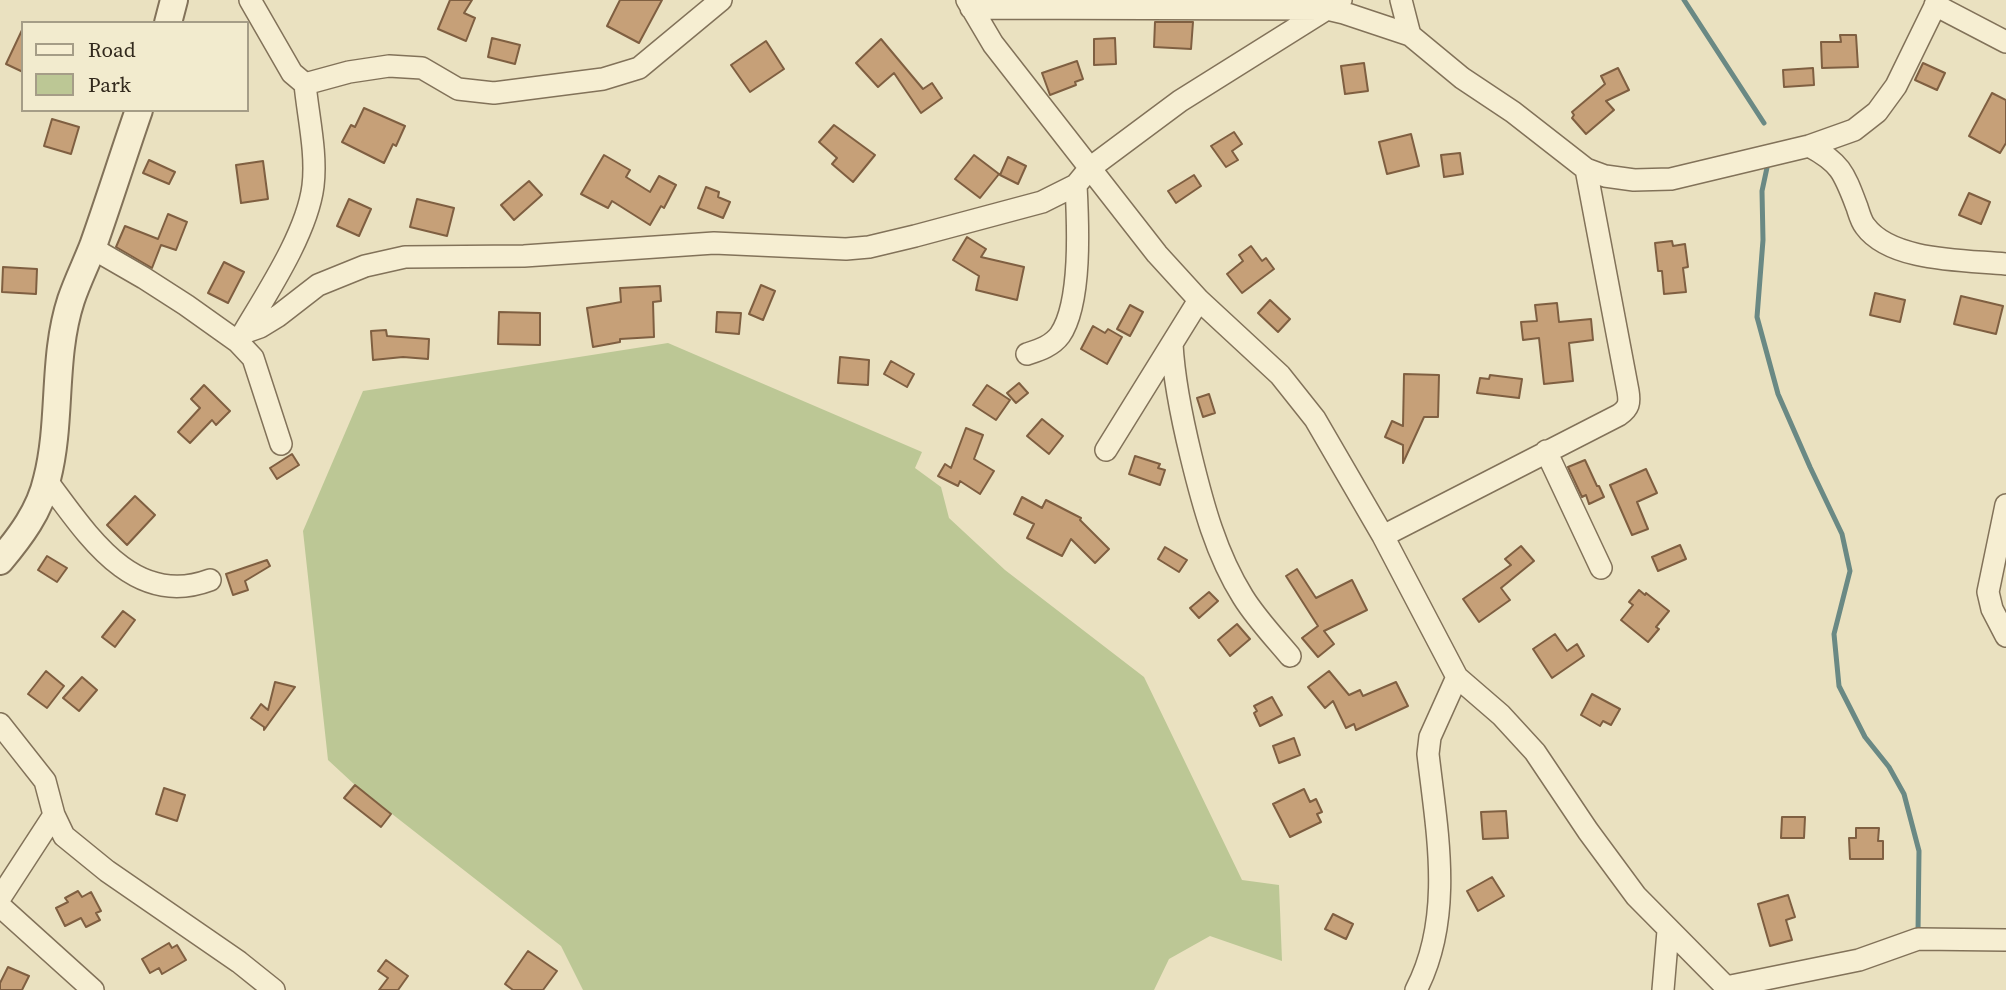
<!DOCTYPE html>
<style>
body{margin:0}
#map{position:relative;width:2006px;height:990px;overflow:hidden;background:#eae1c0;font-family:"Source Serif 4",serif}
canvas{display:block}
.legend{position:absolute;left:21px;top:21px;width:228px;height:91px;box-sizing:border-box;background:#f2ebce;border:2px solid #a59d87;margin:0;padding:9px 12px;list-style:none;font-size:21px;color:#32291d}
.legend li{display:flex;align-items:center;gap:14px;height:35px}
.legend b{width:35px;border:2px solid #a59d87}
</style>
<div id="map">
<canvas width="2006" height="990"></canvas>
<ul class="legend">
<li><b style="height:9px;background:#f6eed2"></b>Road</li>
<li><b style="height:19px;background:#bcc795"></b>Park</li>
</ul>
</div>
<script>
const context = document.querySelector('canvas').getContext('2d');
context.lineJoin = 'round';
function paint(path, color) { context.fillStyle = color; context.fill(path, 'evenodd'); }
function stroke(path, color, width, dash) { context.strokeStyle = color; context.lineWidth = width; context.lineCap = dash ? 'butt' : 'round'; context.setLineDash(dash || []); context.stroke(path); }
const green = new Path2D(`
 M668,343L922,452L915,468L941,487L949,518L1005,570L1144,677L1242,880L1279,885L1282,961L1210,936L1169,959L1154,990H583L561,946L355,785L328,760L303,531L363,391Z`);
const stream = new Path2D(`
 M1684,0L1764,123
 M1768,163L1762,191L1763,240L1757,317L1778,394L1810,467L1842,534L1850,571L1834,634L1839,686L1865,737L1889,767L1904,794L1919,851L1918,933`);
const building = new Path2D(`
 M450,0H472L464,13L475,18L466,41L438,29Z
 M620,0H662L639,43L607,26Z
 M1155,22H1193L1191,49L1154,47Z
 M23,28V72L6,64Z
 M1840,35H1856L1858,67L1822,68L1821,42H1841Z
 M492,38L520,45L515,64L488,57Z
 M1115,38L1116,64L1094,65V39Z
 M881,39L923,89L932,83L942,98L921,113L894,73L878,87L856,63Z
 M766,41L784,69L750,92L731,65Z
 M1077,61L1083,79L1075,82L1076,85L1050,95L1042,73Z
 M1364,63L1368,91L1345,94L1341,66Z
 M1923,63L1945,73L1937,90L1915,80Z
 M1618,68L1629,90L1606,101L1614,110L1586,134L1572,118L1574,115L1572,112L1605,84L1601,76Z
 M1813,68L1814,85L1784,87L1783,70Z
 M1992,93L2006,100V143L2000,153L1969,136Z
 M364,108L405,126L396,146L393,144L384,163L342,142L351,125L355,127Z
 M52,119L79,127L71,154L44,146Z
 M834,125L875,155L853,182L832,164L837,158L819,142Z
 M1234,132L1242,144L1232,151L1238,160L1226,167L1211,146Z
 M1411,134L1419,166L1387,174L1379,142Z
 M1460,153L1463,174L1444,177L1441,155Z
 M604,155L630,170L626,177L650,192L659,176L676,185L664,208L661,206L650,225L612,201L608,208L581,194Z
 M974,155L999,174L980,198L955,179Z
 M1008,157L1026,166L1018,184L1000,175Z
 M149,160L175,172L169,184L143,173Z
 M263,161L268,199L241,203L236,165Z
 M1194,175L1201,186L1176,203L1168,191Z
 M529,181L542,195L514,220L501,205Z
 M706,187L719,192L718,197L730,202L723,218L698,208Z
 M1969,193L1990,202L1981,224L1959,215Z
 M349,199L371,209L359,236L337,226Z
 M417,199L454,208L447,236L410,227Z
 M168,214L187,222L176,250L161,245L152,268L116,247L125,226L158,239Z
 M967,237L986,249L981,257L1024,267L1017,300L976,290L979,276L953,260Z
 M1672,241L1673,246L1685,244L1688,267L1683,268L1686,292L1664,294L1662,271H1658L1655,243Z
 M1251,246L1262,261L1266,258L1274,269L1242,293L1227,274L1243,261L1239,255Z
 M224,262L244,272L228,303L208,293Z
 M3,267L37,269L36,294L2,292Z
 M761,285L775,291L763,320L749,314Z
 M660,286L661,301L653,302L654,337L620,339V342L593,347L587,308L621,302L620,288Z
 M1875,293L1905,300L1900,322L1870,315Z
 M1961,296L2003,306L1996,334L1954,324Z
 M1270,300L1290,319L1278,332L1258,313Z
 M1557,303L1559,322L1591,319L1593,340L1569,343L1573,381L1544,384L1539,338L1523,340L1521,322L1537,321L1535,305Z
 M1130,305L1143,312L1130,336L1117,329Z
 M499,312L540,313V345L498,344Z
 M717,312L741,313L739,334L716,332Z
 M1093,326L1105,333L1108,329L1122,337L1107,364L1081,349Z
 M386,330L387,336L429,339L428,359L403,357L373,360L371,331Z
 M840,357L869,360L868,385L838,383Z
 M891,361L914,374L907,387L884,374Z
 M1404,374L1439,375L1438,417H1424L1403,463V445L1385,437L1392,421L1403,426Z
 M1490,375L1522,379L1519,398L1477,393L1480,378L1489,379Z
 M1019,383L1028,393L1016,403L1007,393Z
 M204,385L230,411L216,425L212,420L190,443L178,432L200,408L191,399Z
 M987,385L1010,400L996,420L973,405Z
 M1209,394L1215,413L1203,417L1197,398Z
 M1042,419L1063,436L1049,454L1027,436Z
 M966,428L983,435L974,459L994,471L980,494L960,481L958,486L938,476L945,464L951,468Z
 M292,454L299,465L277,479L270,468Z
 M1135,456L1160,464L1158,468L1165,470L1160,485L1129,474Z
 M1585,460L1597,486H1599L1604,497L1589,504L1586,495L1582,497L1568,467Z
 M1646,469L1657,493L1637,502L1648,529L1632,535L1610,485Z
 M135,496L155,515L127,545L107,525Z
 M1022,497L1042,508L1046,500L1081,518L1080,520L1109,549L1095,563L1071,539L1062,556L1027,538L1034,524L1014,514Z
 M1680,545L1686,559L1658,571L1652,557Z
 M1521,546L1534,561L1501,588L1510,600L1479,622L1463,599L1511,565L1505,559Z
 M1165,547L1187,560L1179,572L1158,559Z
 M47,556L67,568L57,582L38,570Z
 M267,560L270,566L245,581L248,590L233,595L226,574Z
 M1297,569L1316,598L1352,580L1367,610L1324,631L1334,644L1318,657L1302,638L1318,626L1286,576Z
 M1639,590L1645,595L1646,593L1669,611L1656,627L1659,629L1648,642L1621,620L1633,605L1629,602Z
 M1209,592L1218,601L1199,618L1190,608Z
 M123,611L135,620L115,647L102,637Z
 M1237,624L1250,639L1230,656L1218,640Z
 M1555,634L1567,651L1577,644L1584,656L1552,678L1533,649Z
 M46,671L64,686L47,708L28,694Z
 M1329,671L1349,695L1360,690L1363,696L1396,682L1408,706L1356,730L1354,724L1346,728L1333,701L1325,708L1308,687Z
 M82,677L97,690L79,711L63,698Z
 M275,682L295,687L264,730V727L251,718L261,704L268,710Z
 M1592,694L1620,709L1611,725L1603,721L1600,726L1581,715Z
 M1272,697L1282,715L1260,726L1254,713L1257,711L1254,706Z
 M1294,738L1300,755L1279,763L1273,746Z
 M355,785L391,814L381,827L344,798Z
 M164,788L185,795L177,821L156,814Z
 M1304,789L1310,802L1316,799L1322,812L1317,814L1321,822L1290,837L1273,804Z
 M1506,811L1508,838L1483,839L1481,812Z
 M1782,817H1805L1804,838H1781Z
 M1856,828H1879L1878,841H1883V859H1850L1849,838H1856Z
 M1492,877L1504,896L1478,911L1467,891Z
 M78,891L82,897L91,892L101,911L96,913L100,920L86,927L81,918L65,926L56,908L68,902L65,898Z
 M1788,895L1795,917L1786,920L1792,940L1770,946L1758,904Z
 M1333,914L1353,924L1346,939L1325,929Z
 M169,943L172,948L177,945L186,960L162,974L159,968L150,973L142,959Z
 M528,951L557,971L543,990H513L505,984Z
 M386,960L408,976L398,990H379L388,978L378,971Z
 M8,967L29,976L22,990H0V983Z`);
const minor = new Path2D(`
 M967,0L993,44L1157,254L1199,300L1280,375L1315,419L1383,536L1457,677L1501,715L1535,752L1588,831L1636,896L1729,990
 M1401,0L1410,35
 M1935,5L2006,42
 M971,8L1327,9L1344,13L1410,35L1462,78L1513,112L1586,169L1605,176L1634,180L1671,179L1809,146L1854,130L1877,112L1896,86L1938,0
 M305,84L349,72L389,66L422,68L458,89L494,93L603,79L639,68L721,0
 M1809,146C1841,163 1844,173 1857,207C1859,213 1861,221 1865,226C1891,262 1966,260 2006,264
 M92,248L144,278L186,305L238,342L253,358L281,444
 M243,333L260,327L278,316L318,285L365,266L405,257L524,256L714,243L846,249L869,247L915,236L1042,202L1076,185L1090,168L1180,101L1341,0
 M241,337C265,296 307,234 313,186C317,153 308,116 305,84L292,73L250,0
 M1172,344C1174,382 1182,419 1191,456C1203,505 1216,554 1243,597C1256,618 1274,637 1290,656
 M1027,354C1039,350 1052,346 1060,335C1082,303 1078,223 1076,185
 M1106,450L1199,300
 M1546,451L1601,568
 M47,481C87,534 133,609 210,580
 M2006,505L1988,592L1992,609L2006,636
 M1383,536L1619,415C1629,408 1630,403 1628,391L1586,169
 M0,724L45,781L54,815L64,836L107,871L239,962L274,990
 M0,898L54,815
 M0,906L93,990
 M1726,987L1859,960L1918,939L2006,940
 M1416,990C1454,917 1437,832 1428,754L1430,737L1457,677
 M1663,990L1668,931`);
const tertiary = new Path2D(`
 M168,23L174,0
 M0,561C20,537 40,511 47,479C62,421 52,358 71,300C77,282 86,264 93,246C109,201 123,156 139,110`);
paint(green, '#bcc795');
stroke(stream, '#6a8984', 5);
paint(building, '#c6a078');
stroke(building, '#7f5f41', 2);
stroke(minor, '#827259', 24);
stroke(tertiary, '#827259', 30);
stroke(minor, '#f6eed2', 21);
stroke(tertiary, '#f6eed2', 26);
</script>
